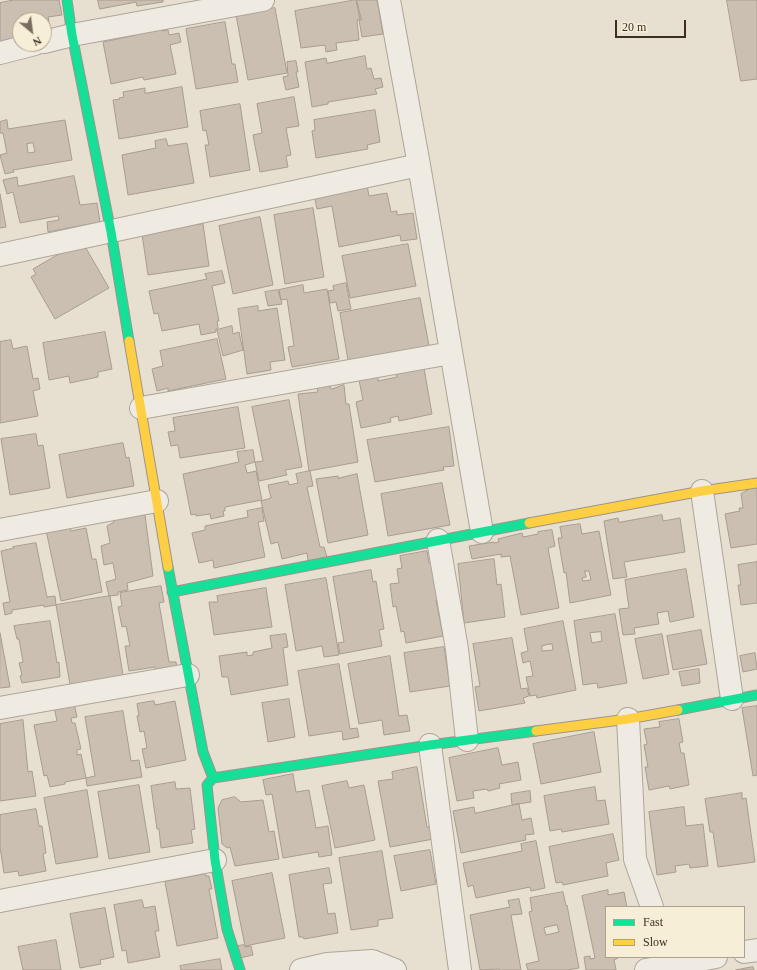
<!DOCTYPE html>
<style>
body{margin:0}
#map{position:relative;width:757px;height:970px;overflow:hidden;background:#e7e0d1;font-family:"Times New Roman",serif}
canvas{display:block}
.legend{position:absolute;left:605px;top:906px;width:140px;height:52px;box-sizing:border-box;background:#f7eed8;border:1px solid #ada18e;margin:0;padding:5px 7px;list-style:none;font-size:12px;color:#3d2e20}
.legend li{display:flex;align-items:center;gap:8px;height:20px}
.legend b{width:20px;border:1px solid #ada18e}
.north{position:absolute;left:12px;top:12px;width:40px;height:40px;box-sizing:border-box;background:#f7eed8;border:1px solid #ada18e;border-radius:50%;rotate:151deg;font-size:11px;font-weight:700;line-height:16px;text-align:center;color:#3d2e20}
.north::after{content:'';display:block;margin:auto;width:14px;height:18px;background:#786c5e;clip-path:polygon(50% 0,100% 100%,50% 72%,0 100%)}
.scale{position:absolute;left:615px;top:20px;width:71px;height:18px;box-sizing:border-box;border:2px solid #3d2e20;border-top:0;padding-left:5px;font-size:12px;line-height:14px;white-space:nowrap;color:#3d2e20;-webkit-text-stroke:3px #f7eed8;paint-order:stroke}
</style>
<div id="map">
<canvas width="757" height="970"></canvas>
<ul class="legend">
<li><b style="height:5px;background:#16e098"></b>Fast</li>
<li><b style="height:5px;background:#ffcf43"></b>Slow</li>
</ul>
<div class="north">N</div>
<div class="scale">20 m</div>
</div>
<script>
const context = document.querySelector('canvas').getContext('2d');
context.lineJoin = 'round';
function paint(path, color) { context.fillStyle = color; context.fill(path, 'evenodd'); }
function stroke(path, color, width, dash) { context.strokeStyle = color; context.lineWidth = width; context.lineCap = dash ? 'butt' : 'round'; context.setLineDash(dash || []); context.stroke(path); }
const building = new Path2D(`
 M14,0H59L62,15L48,17L49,21L44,22V20H20V42L0,46V3Z
 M98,0H163V2L137,6L136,2L100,9Z
 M356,0L360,19L357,20L359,40L336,43L337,50L326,52L325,45L301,48L295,11Z
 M357,0H377L383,34L362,37L359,20H361Z
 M727,0H757V79L741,81Z
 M275,8L287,73L248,80L236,15Z
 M159,22L162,31L168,30L169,35L179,33L181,42L170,45L176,74L144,80L143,77L111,84L103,42L136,35L134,27Z
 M225,22L232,64H235L238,82L196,89L186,29Z
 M365,56L367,69L371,68L374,79L381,78L383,87L375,89L377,94L328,102V104L312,107L305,62L326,58L327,63Z
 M296,61L298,72H296L299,87L286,90L283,77L288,76L287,62Z
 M182,87L188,127L119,139L113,100L120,99L119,98L124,97L123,92L145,88V93Z
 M294,97L299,126L286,128L291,155L286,156L288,167L260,172L253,135L262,133L257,104Z
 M240,104L250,170L210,177L205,145H209L206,130L203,131L200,111Z
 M375,110L380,142L367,145L368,149L316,158L312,131L315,130L314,120Z
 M7,120L8,129L65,120L72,160L13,170L14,172L5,174L0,155L7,153L3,133H0V122ZM33,143L35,152L28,153L27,144Z
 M166,139L168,146L187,143L194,183L128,195L122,155L156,148L155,141Z
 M74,176L80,205L97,203L100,222L48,232L47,222L59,220L58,216L20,223L13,192L7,194L3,180L17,177L18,186Z
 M367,185L369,196L387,193L391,212L397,211V215L413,213L417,239L401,241L400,235L339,247L332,206L317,209L314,195Z
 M0,194L6,227L0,228Z
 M313,208L324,277L285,284L274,215Z
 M260,217L273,285L233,294L219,226Z
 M203,224L209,266L148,275L142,234Z
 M83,243L109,288L55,319L31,277L36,274L33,269L69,248Z
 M408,244L416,286L350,298L342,256Z
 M222,271L225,283L212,286L219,321H217L218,328L216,329V332L201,335L199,324L162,331L158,313L154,314L149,291L207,279L205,274Z
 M346,283L351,309L338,311L336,302L330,303L328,291L334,290L333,286Z
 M303,285L304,293L327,289L339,359L292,367L288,347L294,346L287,299L281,300L279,290Z
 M278,290L282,304L268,306L265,292Z
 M420,298L430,351L349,366L340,313Z
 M258,306V311L277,308L285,360L270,362L271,370L247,374L238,309Z
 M232,326L233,334L239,332L243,350L223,356L217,330Z
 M105,332L112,369L98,372V377L70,383L69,376L49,380L43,343Z
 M217,339L226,379L168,391V388L157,391L152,369L163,366L160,351Z
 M11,340L13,349L27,346L33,379L38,378L40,389L33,391L38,416L0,423V342Z
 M424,368L432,414L399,421L398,416L390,418L391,422L361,428L356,402L363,400L359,380L378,377V381L397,377L396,374Z
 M344,385L346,404H349L358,462L309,471L298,394L318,392L317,388L330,386L331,389Z
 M289,400L302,467L285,470L287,475L259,481L255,462L263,461L252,407Z
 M238,407L245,448L180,458L178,445L171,446L168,432L175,431L173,418Z
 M449,427L454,466L443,467L444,470L375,482L367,440Z
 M36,434L38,446L43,445L50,488L10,495L1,439Z
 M123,443L126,458L129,457L134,486L67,498L59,455Z
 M253,450L255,462L245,465L247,473L256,471L262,500L225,507V511H223L224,516L211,519L210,514L196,516V514L191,515L183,474L239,462L237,452Z
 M310,471L313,486L307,487L320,547H324L327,557L308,561L307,553L282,559L278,542L271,544L261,501L271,498L268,485L288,481L289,485L298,483L296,474Z
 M357,474L368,535L328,543L316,479L338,476V478Z
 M442,483L450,525L388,536L381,494Z
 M757,485V544L731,548L725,514L740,511L739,508H743L741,494Z
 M262,508L264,521L258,522L265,557L214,568L213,560L199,563L192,533L205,530V526L248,517L247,511Z
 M145,515L153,576L127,583L128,590L118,592V595L109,596L106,582L116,579L113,563L104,565L101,546L110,543L107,526L114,522L112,519Z
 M662,515L663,521L680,518L685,552L624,562L627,577L613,579L604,521L618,518L619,522Z
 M580,524L582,534L599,531L611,595L570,603L566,572L564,573L558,538H562L560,527ZM585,571H589L591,580L583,581L582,578L586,577Z
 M69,525L71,531L86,528L92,559H96L102,592L61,601L46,530Z
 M552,530L555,546L548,548L559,608L521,615L510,556L501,557V554L472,559L469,546L494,542V543L499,542L498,539L522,533L523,537L538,534V532Z
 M36,543L47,597L55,596L56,605L44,607V605L12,610V613L5,615L3,603L10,602L1,551L14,548L13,547Z
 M427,551L429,563H434L440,600H436L443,636L406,643L404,631L401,632L396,606L393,607L390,584L399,583L397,569L402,568L400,556Z
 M494,559L497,585L501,584L505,617L464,623L458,564Z
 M757,562V603L741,605L738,585H741L738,565Z
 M686,569L694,617L670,622L668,611L657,613L659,624L634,628L635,634L623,635L619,609L629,608L625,580Z
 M371,570L373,582L376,581L384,629L379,630L382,646L340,654L338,643L344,642L333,577Z
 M326,578L339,655L324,657L322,646L296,651L285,585Z
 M161,586L164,602L159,603L169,662H176L178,674L158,677L155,667L129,671L125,646H130L126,626L122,627L118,607L122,606L120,593Z
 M266,588L272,627L214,635L209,602H218L217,596Z
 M110,596L124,681L71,690L56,605Z
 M615,614L627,683L598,688L597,683L583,685L574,621ZM601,632L602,641L592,643L590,633Z
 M50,621L57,663L59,662L60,677L22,683L20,676L22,675L19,663L23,662L19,639H17L14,626Z
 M563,621L576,690L537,698L536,695L530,696L526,677L533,676L530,661L523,663L521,653L528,651L524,629ZM552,644L553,650L542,651V646Z
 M701,630L707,664L673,670L667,636Z
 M0,633L10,687L0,688Z
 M286,634L288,647L283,648L288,685L231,695L228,677H222L219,656L247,652V656L253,655V652L272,648L270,636Z
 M662,634L669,674L643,679L635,639Z
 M512,638L521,689L527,688L529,696L523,698L525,703L479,711L475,687L480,686L473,644Z
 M444,647L450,686L410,692L404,653Z
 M755,653L757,669L743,672L740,656Z
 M390,656L399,716L407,715L410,731L384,735L382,720L359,724L348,664Z
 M339,664L350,729L357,728L359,737L343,740L342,731L309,736L298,671Z
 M699,669L700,683L682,686L679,672Z
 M289,699L295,737L268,742L262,703Z
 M154,701L155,705L175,701L186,760L146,768L142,749L147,748L144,731L140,732L137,716H139L137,704Z
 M74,703L77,717L71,718L72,723H75L81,749L77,750V755L81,754L86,778L65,782V784L50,787L47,775L44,776L34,725L57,721L54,707Z
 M757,706V775L753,776L742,708Z
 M123,711L131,761L139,760L142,777L87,786L86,778L95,776L85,717Z
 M679,719L683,742L679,743L681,753H684L689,785L670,789L669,786L649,790L645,767H648L644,745L647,744L644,729L660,727L659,722Z
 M23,720L28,772L32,771L36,796L0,801V724Z
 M594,732L601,772L541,784L533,744Z
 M498,748L502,765L518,762L521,780L499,784L500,788L488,791L487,789L473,791L474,798L457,801L449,758Z
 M417,767L427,827L436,826L439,838L390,847L378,781L393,779L392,772Z
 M293,774L296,792L309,790L316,828L328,826L332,855L319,857L318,852L283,858L272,794L266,795L263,780Z
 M347,781L349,788L364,785L375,840L335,848L322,786Z
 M175,782L176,789L190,788L195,829L191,830L193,843L161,848L159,829H157L151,786Z
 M139,785L150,852L109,859L98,792Z
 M595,787L597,801L605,800L609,824L562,832L561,829L550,831L544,796Z
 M87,790L98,857L56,864L44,798Z
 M530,791L531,802L512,805L511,794Z
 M742,793V799L746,798L755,862L718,867L713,832H710L705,799Z
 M235,797L241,802L263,800L269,832L274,831L279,859L235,866L230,847L227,848L222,844L218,808L222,800Z
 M519,804L522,820L531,818L534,834L525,835L526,840L461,853L453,811L474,807L475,813Z
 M684,807L686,826L703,824L708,866L690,868L689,864L675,866L676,872L657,875L649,812Z
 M36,809L39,826H42L46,853L43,854L46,871L19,876L18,871L4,873L0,847V815Z
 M613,834L619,860L606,863L608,876L563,885L562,882L556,883L549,847Z
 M536,841L545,888L531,891L530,887L476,898L473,885L468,887L463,863L522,851L521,844Z
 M430,850L436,884L401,891L394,856Z
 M382,851L393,918L378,920V926L351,930L339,858Z
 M329,868L332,883L323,884L328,914L335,913L338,933L304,939L303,937H299L289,875Z
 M272,873L285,938L245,946L232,881Z
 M205,874L206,876H209L212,889H209L218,938L177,946L165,882Z
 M608,890V895L624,892L627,907H606V957H618V958L614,960L616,970H586L584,957L590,956V959L595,958L582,896Z
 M563,892L566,906L567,905L579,968L567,970H528L526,964L539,961L529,912L532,911L530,898ZM557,925L559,932L546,935L544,928Z
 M519,899L522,914L511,915L521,970H499V969L480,970L470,915L510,907L508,901Z
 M142,900L144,908L155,906L159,931H155L160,957L128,963L126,950L122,951L114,905Z
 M105,908L114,957L100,960L101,964L80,968L70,914Z
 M56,940L61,970H23L18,947Z
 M244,945L245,947L251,946L253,955L240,958L238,946Z
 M220,959L222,970H181L180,966Z
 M753,967L754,970H736Z`);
const street = new Path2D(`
 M389,0L419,165L482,532
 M44,42L72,35L263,0
 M0,53L35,44
 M0,255L419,165
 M141,408L451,353
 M702,491L732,699
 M0,530L157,501
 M438,540L457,649L467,740
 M0,708L188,675
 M628,719L635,859L652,907
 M430,745L460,970
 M0,901L215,860
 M744,952L757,950
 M301,970L327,964L372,961L395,970
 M646,970L716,957`);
const fast = new Path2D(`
 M67,0L72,35L111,232L129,341
 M168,567L203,752L213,778
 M172,592L529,523
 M678,710L757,695
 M240,970L227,929L215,860L207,785L213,778L430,745L536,731`);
const slow = new Path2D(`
 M129,341L168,567
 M529,523L702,491L757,483
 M536,731L628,719L678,710`);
paint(building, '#cbbfb2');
stroke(building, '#a89c90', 1);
stroke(street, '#ada599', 24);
stroke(fast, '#9c958a', 11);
stroke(slow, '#9c958a', 11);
stroke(street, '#efebe3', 22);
stroke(fast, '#16e098', 9);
stroke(slow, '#ffcf43', 9);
</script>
